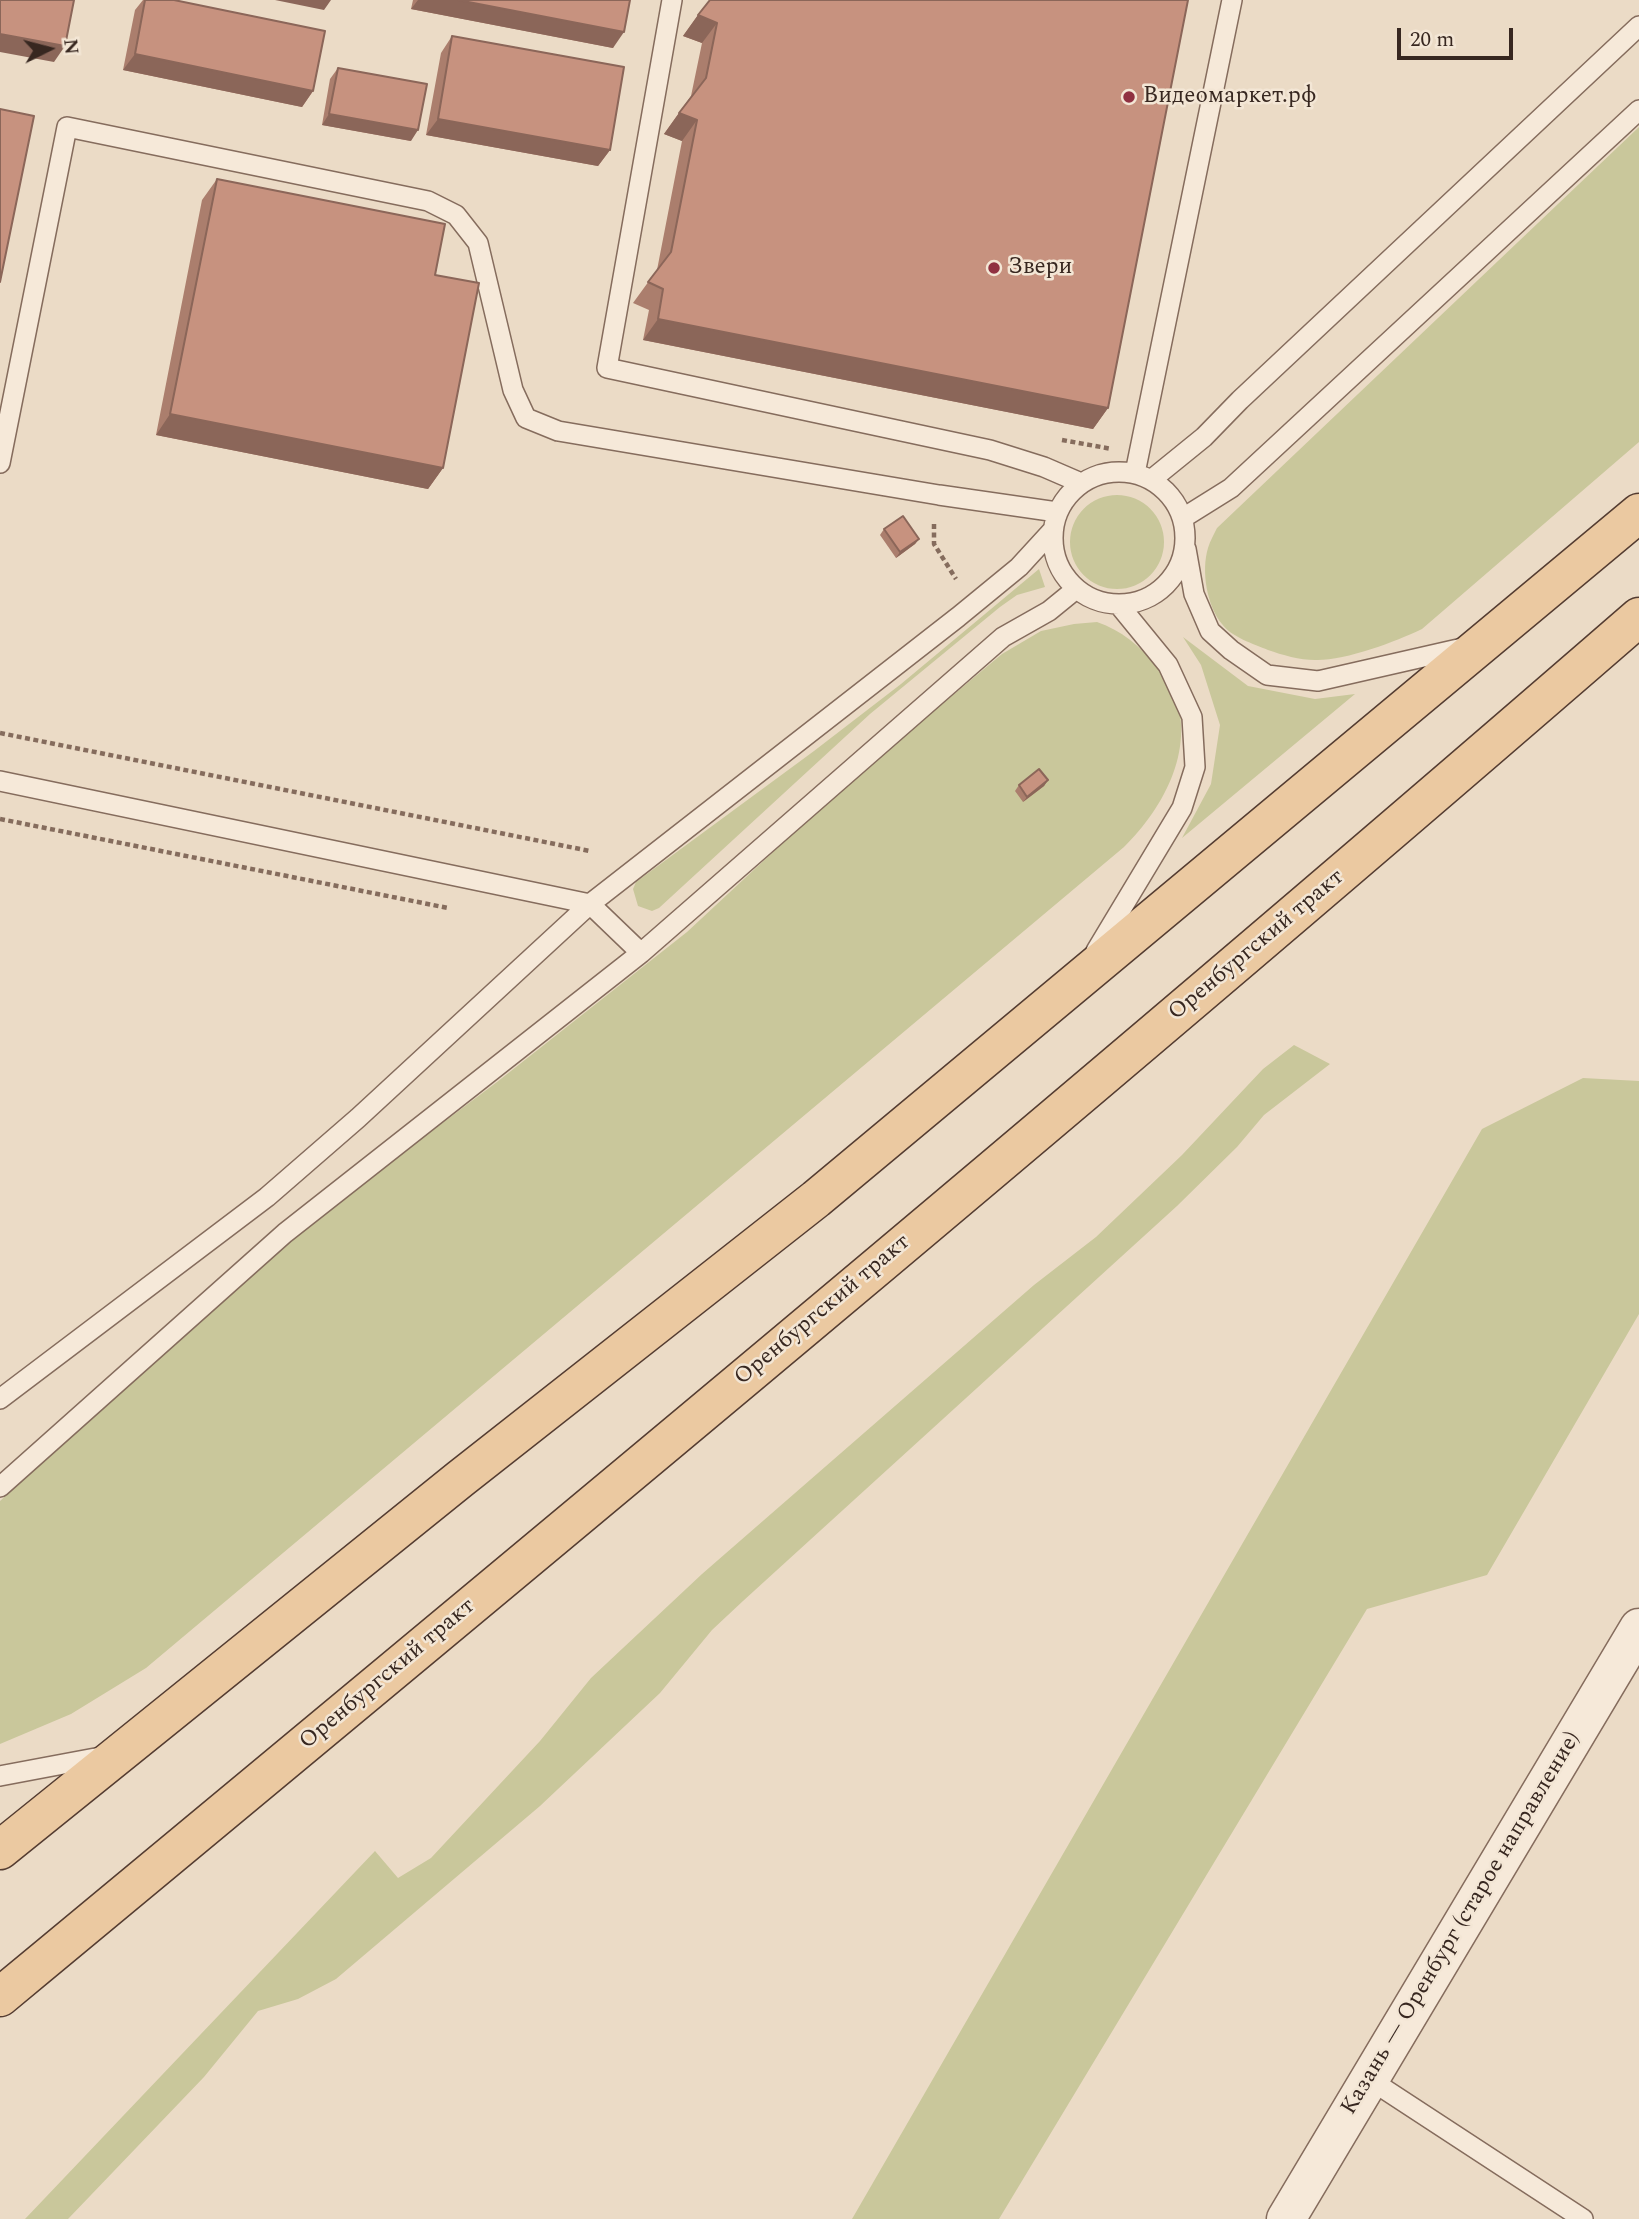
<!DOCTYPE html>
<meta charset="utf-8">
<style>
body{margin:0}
#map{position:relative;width:1639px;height:2219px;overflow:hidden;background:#ebdbc6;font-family:Spectral,serif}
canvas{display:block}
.north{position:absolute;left:14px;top:14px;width:70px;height:70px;-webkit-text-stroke:5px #f3e6d5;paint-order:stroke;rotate:84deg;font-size:19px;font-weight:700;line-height:28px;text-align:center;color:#372720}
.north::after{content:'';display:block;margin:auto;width:24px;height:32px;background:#372720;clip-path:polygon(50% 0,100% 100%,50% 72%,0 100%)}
.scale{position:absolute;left:1397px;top:28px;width:116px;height:32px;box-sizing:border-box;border:4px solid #372720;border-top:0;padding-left:9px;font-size:21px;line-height:24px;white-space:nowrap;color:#372720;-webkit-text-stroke:5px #f3e6d5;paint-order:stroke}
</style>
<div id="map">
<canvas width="1639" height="2219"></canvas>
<div class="north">N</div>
<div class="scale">20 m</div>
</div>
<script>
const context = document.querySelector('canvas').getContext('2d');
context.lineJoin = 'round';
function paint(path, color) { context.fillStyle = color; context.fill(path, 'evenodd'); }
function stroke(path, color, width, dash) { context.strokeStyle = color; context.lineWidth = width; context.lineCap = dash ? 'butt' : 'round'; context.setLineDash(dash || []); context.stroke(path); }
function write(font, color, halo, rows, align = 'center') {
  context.font = font + ' Spectral,serif'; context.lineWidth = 5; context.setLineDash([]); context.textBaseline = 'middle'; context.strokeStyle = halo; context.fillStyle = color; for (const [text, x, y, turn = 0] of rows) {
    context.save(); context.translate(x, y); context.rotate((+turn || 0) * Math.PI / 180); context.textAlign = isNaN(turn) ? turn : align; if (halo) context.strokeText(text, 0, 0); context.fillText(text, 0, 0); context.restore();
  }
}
const green = new Path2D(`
 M1639,127V442L1422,629C1395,642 1344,661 1315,660C1300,660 1282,655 1268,650C1254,644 1231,637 1222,624C1207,606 1201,571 1208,548C1210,541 1214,534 1217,528Z
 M1070 542a47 47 0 1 1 94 0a47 47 0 1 1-94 0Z
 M1039,569L1045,587L1017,595L1000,607L870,714L659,908L652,911L638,906L633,889L636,882L814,751L901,684Z
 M1097,622C1122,631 1139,645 1156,666C1162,673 1169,680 1172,687C1198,745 1165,807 1124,847L146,1668L71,1714L0,1744V1501L239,1283L336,1203L497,1082L687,932L844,786L1002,654L1041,631L1074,624Z
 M1183,637L1248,686L1315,699L1355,694L1182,838L1211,784L1220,725L1201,665Z
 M1294,1045L1330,1064L1264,1115L1237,1147L1177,1206L743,1601L712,1630L660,1693L540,1806L336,1979L298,1999L258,2011L204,2077L68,2219H25L375,1851L398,1878L431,1858L540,1741L591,1678L702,1574L1034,1285L1096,1237L1182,1155L1263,1069Z
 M1583,1078L1639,1081V1314L1487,1575L1367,1609L999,2219H852L1482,1129Z`);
const path = new Path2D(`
 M1062,440L1112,449
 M934,524V544L956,579
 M0,733L590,851
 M0,819L448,908`);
const service = new Path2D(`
 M672,0L607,368L990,450L1044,467L1081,483
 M0,463L67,127L428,201L456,215L478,243L513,390L526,418L558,431L939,495L1057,512
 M1053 538a66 66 0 1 1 132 0a66 66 0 1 1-132 0Z
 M1135,473L1232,0
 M1151,480L1204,437L1240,400L1639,26
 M1183,518L1231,488L1639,110
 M1186,549L1194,594L1210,631L1231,650L1267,675L1318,681L1467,647
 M0,781L590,904L641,953
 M1096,951L1182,808L1195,767L1192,717L1168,665L1119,605
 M0,1399L267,1197L358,1118L590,904L958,617L1019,567L1052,531
 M0,1487L285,1233L641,953L1003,637L1049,611L1076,589
 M0,1776L106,1756
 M1369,2079L1583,2219`);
const minor = new Path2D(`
 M1286,2219L1639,1628`);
const primary = new Path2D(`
 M0,1850L460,1479L816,1199L1639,513
 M0,1997C550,1541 1100,1085 1639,617`);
const wall = new Path2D(`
 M143,0H174L313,91L302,107L123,70L135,10Z
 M413,0H630L613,48L411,9Z
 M710,0L1108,408L1093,429L643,340L649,310L633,303L657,270L682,141L664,134L691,96L702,43L683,36L698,15Z
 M452,36L610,150L598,166L426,135L441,53Z
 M338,68L411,141L322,125L330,79Z
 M217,179L435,275L443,468L428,489L156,435L202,200Z
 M884,529L919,539L915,544L896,558L880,535Z
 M1048,780L1044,786L1023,802L1015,791L1019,785Z`);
const shadedWall = new Path2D(`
 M275,0H331L324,10Z
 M418,0H458L624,32L613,48L411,9Z
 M698,15L717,23L702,43L683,36Z
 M0,34L65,46L54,62L0,52Z
 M135,54L313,91L302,107L123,70Z
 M679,113L697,120L682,141L664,134Z
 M329,114L418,130L411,141L322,125Z
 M438,119L610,150L598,166L426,135Z
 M658,319L1108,408L1093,429L643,340Z
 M170,414L443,468L428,489L156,435Z
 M919,539L915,544L896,558L900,552Z
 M1048,780L1044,786L1023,802L1027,797Z`);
const building = new Path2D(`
 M0,0H74L65,46L0,34Z
 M145,0H174L325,31L313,91L135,54Z
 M458,0H630L624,32Z
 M710,0H1188L1108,408L658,319L663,289L648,282L671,252L697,120L679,113L706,78L717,23L698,15Z
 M452,36L624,67L610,150L438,119Z
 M338,68L427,84L418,130L329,114Z
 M0,109L34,116L0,282Z
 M217,179L445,224L435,275L479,283L443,468L170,414Z
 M903,516L919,539L900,552L884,529Z
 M1039,769L1048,780L1027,797L1019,785Z`);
const markers = [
 [1129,97,7,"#903141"],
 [994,268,7,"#903141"]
];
const poiNames = [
 ["Видеомаркет.рф",1143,97],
 ["Звери",1008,268]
];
const streetNames = [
 ["Оренбургский тракт",1257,946,-40],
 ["Оренбургский тракт",823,1311,-40],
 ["Оренбургский тракт",388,1675,-40],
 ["Казань — Оренбург (старое направление)",1462,1924,-59]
];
paint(green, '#c9c79b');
stroke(service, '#856c5d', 22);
stroke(minor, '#856c5d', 41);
stroke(primary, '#543c31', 41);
stroke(path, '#856c5d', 4.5, [5, 3.5]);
stroke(service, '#f6e9d9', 19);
stroke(minor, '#f6e9d9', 38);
stroke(primary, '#ebc9a1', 38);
paint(wall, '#ab7e6d');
paint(shadedWall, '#8b6659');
paint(building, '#c7927f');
stroke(building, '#8b6659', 2);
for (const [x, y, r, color] of markers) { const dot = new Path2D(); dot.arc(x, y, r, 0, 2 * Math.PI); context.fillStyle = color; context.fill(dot); stroke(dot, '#f3e6d5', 2.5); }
write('23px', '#372720', '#f3e6d5', poiNames, 'left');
write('23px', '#372720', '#f3e6d5', streetNames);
</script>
